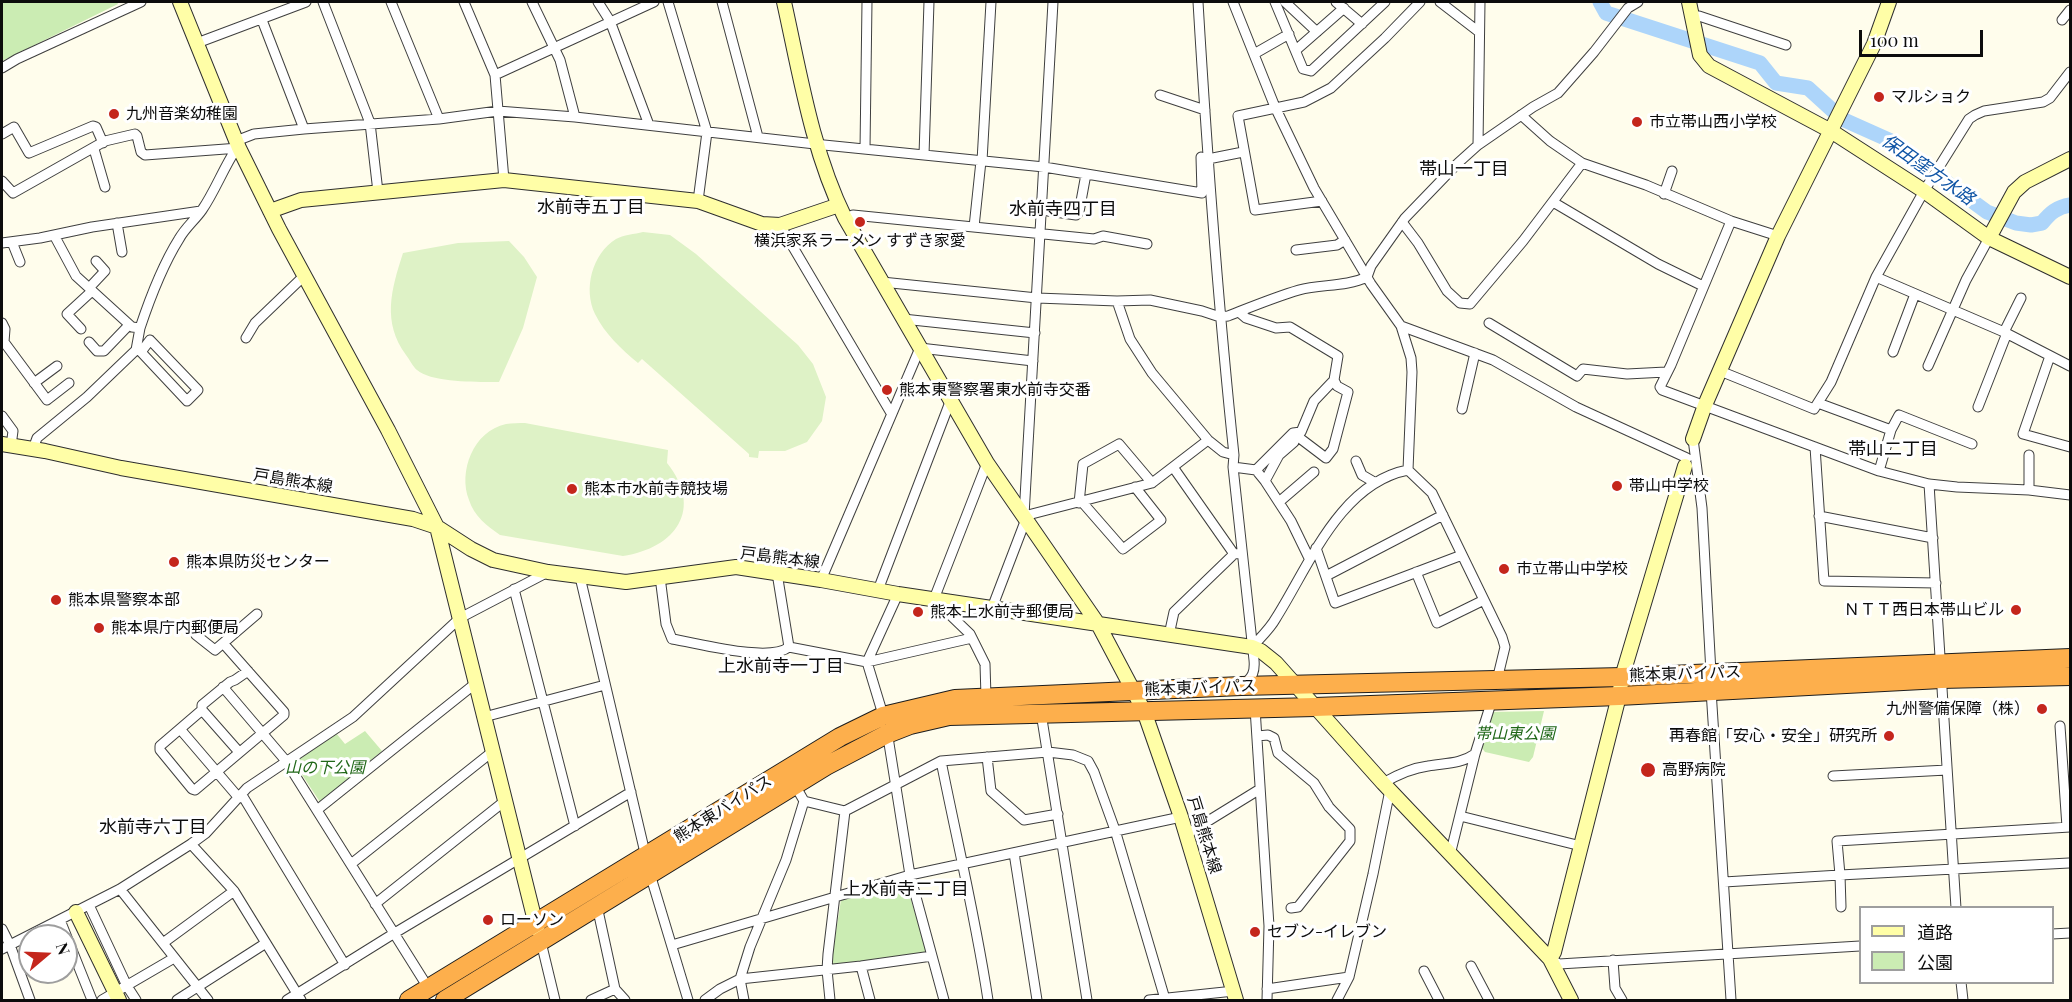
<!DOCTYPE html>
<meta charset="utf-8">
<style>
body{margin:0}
#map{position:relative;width:2072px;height:1002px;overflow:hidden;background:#fffdec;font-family:"Playfair Display","Noto Sans JP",serif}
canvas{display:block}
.frame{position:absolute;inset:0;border:3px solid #0c0c0c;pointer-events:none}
.legend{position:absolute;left:1859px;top:906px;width:195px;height:78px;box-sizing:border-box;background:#fff;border:2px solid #9e9e9e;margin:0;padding:8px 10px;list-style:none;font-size:18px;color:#0c0c0c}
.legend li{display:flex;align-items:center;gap:12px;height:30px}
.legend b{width:30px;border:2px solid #9e9e9e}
.north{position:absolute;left:18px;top:924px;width:60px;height:60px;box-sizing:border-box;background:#fff;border:2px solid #9e9e9e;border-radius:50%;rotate:71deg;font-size:16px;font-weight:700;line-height:24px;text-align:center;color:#0c0c0c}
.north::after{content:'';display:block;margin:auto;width:21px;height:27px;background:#c4261c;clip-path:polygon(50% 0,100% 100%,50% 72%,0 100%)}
.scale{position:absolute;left:1859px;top:30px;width:124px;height:27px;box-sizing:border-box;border:3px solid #0c0c0c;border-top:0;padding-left:8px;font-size:18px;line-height:21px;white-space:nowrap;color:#0c0c0c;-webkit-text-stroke:4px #fff;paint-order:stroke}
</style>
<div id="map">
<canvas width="2072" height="1002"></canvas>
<div class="frame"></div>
<ul class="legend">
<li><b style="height:8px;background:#fffea7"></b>道路</li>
<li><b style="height:16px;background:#cbecb3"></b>公園</li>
</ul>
<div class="north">N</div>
<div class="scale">100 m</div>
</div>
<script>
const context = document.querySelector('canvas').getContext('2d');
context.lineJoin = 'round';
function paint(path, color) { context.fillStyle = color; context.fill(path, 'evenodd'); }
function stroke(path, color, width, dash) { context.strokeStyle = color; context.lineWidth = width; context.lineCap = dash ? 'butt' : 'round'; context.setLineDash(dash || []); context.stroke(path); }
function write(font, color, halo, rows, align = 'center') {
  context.font = font + ' "Playfair Display","Noto Sans JP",serif'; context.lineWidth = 6; context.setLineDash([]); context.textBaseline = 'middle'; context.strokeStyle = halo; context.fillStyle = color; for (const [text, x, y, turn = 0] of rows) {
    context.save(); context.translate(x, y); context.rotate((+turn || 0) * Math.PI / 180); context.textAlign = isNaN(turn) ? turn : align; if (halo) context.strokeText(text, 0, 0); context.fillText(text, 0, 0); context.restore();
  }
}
const green = new Path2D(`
 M2,2H117L118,4L2,61Z
 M1544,711L1533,757L1529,762L1485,752L1482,748L1492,712Z
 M365,731L382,751L320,802L293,761L336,733L345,744Z
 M906,883L927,954L833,966L831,963L841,900Z`);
const pitch = new Path2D(`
 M643,232L670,235L696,254L798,345L813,364L826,397L822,421L807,442L785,451H759L758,458L749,457V454L642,359L638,363C621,349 605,334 595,314C583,289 592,254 616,239C623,235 635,234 643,232Z
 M509,241L524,257L537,277L523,328L499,382C480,382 432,383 417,370C413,367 410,360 406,355C382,322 391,290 403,253L458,243Z
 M525,423L668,450L667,463C704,509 676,548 623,556L500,535C487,526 474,516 469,500C458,472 473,431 506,424C512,423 519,423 525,423Z`);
const river = new Path2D(`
 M1600,2L1606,13L1760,63L1776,83L1808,88L1842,119L1889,140L1987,212L2016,223L2031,225L2042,223C2050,213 2057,207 2070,205`);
const street = new Path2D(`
 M323,2L370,123L378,192
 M391,2L439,119
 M464,2L495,75L504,180
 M532,2L560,60L575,117
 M598,2L610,21L649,125
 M668,2L707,132L698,201
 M722,2L758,137
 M1053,2L1024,516L1152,483L1208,440
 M1198,2C1207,153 1218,304 1234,455L1233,467L1254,660C1255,671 1253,678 1243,684
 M1233,2L1275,107L1314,188L1371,284L1401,326L1411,358L1412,372L1408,470
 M1275,2L1303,69L1311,71L1385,2
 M1285,2L1317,32
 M1336,2L1362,24
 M1440,2L1479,32
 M1692,17L1699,16L1786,45
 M262,20L304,129
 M2062,20L2070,10
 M197,43L306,2
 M1296,50L1344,8
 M1254,54L1289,34
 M2,68L17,59L141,2
 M495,75L654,2
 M1160,95L1205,110
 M1521,115L1550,141L1582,163L1646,185L1731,221L1778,236
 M2,134L14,127L29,153L93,126L96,127L103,143
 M236,141L254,134L304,129L439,119L498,111L575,117L824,145L1044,167L1202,193L1201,157L1208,159L1243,152
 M1478,145L1480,2
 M94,149L105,187
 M865,149L867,2
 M924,155L929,2
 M982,161L991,2
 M2,181L13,193L105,141L135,134L137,136L141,152L145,155L239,148
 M1664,194L1672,171
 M1322,201L1255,210L1238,116L1304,102L1331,88L1385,38L1420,2
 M1553,202L1658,264L1703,286
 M1048,211L1076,215L1079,212L1086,174
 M845,218L853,215L1094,239L1103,236L1147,244
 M1731,221L1671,365L1660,387L1662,390L1879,471L1929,484L1957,487L2029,490L2070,495
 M1402,222L1418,243L1447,291L1460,303L1470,304L1523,241L1582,163
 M117,223L122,252
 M780,225L891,413
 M974,227L981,161
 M54,235L76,276L132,327L140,328C150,298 162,266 179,239C185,228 195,220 202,210C215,191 223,169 236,149
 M12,242L20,262
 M2,243L40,238L92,227L201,211
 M1296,250L1337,245L1345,240
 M1876,277L2004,332L2070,366
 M882,282L1037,298L1117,301L1150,300L1202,311L1220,317L1228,316C1251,307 1275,297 1299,290C1321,284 1346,287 1367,277L1371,266L1405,218L1458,163L1478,145L1533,107L1558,93L1594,52L1628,8L1638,2
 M89,288L105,271L96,261
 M1117,301L1130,339L1152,373L1208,440L1223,452L1234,455
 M1239,312L1246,318L1276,328L1290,327L1338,356L1334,380L1314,401L1301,432L1293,433L1256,470L1265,481L1279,455L1294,442
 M903,319L1035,333
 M2,323L5,329L4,342L2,344
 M1489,323L1577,376L1583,369L1627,374L1666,372
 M1401,326L1493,360L1576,407L1687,458
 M81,329L67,314L92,291
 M2004,332L2021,298
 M246,338L255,323L305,275
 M150,340L198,390L187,401L141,352Z
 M4,342L47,400L69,383
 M89,342L97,351H104L129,325
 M1893,352L1915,294
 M2050,356L2023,434L2070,447
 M1928,366L1966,280L1989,238
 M1720,371L1814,409L1831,382L1876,277L1924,191L1969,119L1975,115L1984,111L2043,102L2050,98L2070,72
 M34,383L57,366
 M1818,403L1891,430
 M1978,407L2007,333
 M1462,409L1475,353
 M2,416L13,431L11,446
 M1293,433L1326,458L1333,449L1348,392L1337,386L1334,380
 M1693,439L1702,508L1711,673
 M1815,447L1824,581L1936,583
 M33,449L37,438L87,397L136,350L140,328
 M2029,455V490
 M1356,461L1362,475L1374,482
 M1173,467L1234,554
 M1233,467L1256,470
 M1408,470L1432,493L1502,637L1505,647L1497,680
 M1879,471L1891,430L1899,415L1972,444
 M1265,481L1291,521L1309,558
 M1929,484L1956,908
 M1082,502L1123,549L1161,520L1135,487
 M1279,502L1314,472
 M1079,503L1083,464L1119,444L1152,483
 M1819,516L1933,538
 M1316,548L1335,603L1462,555
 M1416,572L1437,623L1484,600
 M777,573L789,647L867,662L972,638
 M1326,576L1443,515
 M580,577L646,857
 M660,577L666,624L672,639C698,643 769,663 789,647
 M821,580L920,348L1033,361
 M514,589L575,826
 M878,590L950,402
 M934,599L987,463
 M945,601L944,609L970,634L985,664L986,697
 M992,608L1026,519
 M196,635L215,650L257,614
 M1169,635L1174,612L1234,554L1242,553
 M223,643L284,712V715L195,790L192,789L160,750V746L202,710V705L230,682L235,680L248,671
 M1252,647C1260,638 1270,629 1276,618C1309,566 1340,483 1408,470
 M223,687L286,761L429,989
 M1711,690L1731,1000
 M1255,708L1269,926L1267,1000
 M202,710L239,752
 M1041,713L1087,1000
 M484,717L605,685
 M884,718L867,662L898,594
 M2060,726L2067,827
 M180,729L239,798
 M887,731L910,875L944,1000
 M1257,736L1268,735L1274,738L1278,753L1314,783L1329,807L1350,829V841L1298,907L1291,908
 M987,757L991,791L1024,820L1058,814
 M941,761C957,841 976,920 988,1000
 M1833,776L1947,770
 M1383,783C1397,775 1412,768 1428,766C1445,763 1461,764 1475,754
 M796,787L804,801L845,811L941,761L1048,752L1073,755L1088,761L1094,772L1115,830L1165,999
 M242,795L345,965
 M317,810L476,683
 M1460,816L1581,846
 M1187,834L1260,789
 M191,844L234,891L301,1000
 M1014,853L1037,1000
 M1450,855L1475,754L1492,700
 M351,864L492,752
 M650,874L688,1000
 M1724,882L1840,875L1837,841L2070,827
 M120,889L208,1000
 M375,904L506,800
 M89,905L127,986L136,1000
 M597,906L615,989
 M1841,907L1840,875L2069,863
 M60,920L92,1000
 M2,929L10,945L30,1000
 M2052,934L2070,933
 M541,942L555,1000
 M163,943L234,891
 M672,945L910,875L1181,817
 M2,949L120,889L191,844L206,833L247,788L353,717L460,618L548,572
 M1550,959L1559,964L1860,946
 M1613,960L1615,988L1622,1000
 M861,966L870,1000
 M1471,966L1489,1000
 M1424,971L1439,1000
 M1961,982L1963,1000
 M1267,989L1349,977
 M102,1000L174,958
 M177,1000L266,943
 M287,1000L393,934L631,792
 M591,1000L615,989L625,1000
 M705,1000L720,989L740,979L861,966L932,956
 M744,1000L740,979L750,947L786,860L804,801
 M830,1000L827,970L828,954L845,811
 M1149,1000L1234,991
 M1337,1000L1349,977L1373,874L1390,790`);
const secondary = new Path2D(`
 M180,2L239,148L279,229L388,430L437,527L537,929
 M784,2C800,74 812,151 845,218L987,463L1098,624L1144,711L1181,817L1236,1000
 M1689,2L1700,55L1709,66L1831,131L1924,191L1989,238L2070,277
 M270,211L301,200L504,180L698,201L762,224L780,225L839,205
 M1989,238L2014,192L2025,182L2070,159
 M1693,439L1705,405L1778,236L1874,44L1889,2
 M2,444L45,451L121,468L413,519L437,527L471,549L493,560L548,572L626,582L736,567L821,580L898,594L1252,647L1261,651L1276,663L1383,783L1550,959L1571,1000
 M76,912L119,1000
 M1550,959L1554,952L1619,696L1622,677L1685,466`);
const highway = new Path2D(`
 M409,1000L840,737L883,716L955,699L1241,686L1622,677L2070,658
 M445,1000L826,766L887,734L910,725L949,716L1315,707L1619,696L1941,679L2070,676`);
const markers = [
 [1879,97,6,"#c4261c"],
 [114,114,6,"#c4261c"],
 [1637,122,6,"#c4261c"],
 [860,222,6,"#c4261c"],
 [887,390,6,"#c4261c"],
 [1617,486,6,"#c4261c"],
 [572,489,6,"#c4261c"],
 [174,562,6,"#c4261c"],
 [1504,569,6,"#c4261c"],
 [56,600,6,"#c4261c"],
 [2016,610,6,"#c4261c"],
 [918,612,6,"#c4261c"],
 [99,628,6,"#c4261c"],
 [2042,709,6,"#c4261c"],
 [1889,736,6,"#c4261c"],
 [1648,770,8,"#c4261c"],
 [488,920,6,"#c4261c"],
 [1255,932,6,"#c4261c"]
];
const poiNames = [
 ["マルショク",1891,97],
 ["九州音楽幼稚園",126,114],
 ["市立帯山西小学校",1649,122],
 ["横浜家系ラーメン すずき家愛",860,241,"center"],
 ["熊本東警察署東水前寺交番",899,390],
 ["帯山中学校",1629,486],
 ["熊本市水前寺競技場",584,489],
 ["熊本県防災センター",186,562],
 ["市立帯山中学校",1516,569],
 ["熊本県警察本部",68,600],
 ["ＮＴＴ西日本帯山ビル",2004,610,"right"],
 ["熊本上水前寺郵便局",930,612],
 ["熊本県庁内郵便局",111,628],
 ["九州警備保障（株）",2030,709,"right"],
 ["再春館「安心・安全」研究所",1877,736,"right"],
 ["高野病院",1662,770],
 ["ローソン",500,920],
 ["セブン-イレブン",1267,932]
];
const streetNames = [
 ["戸島熊本線",293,481,9],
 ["戸島熊本線",780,558,7],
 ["熊本東バイパス",1685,674,-2],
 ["熊本東バイパス",1200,688,-2],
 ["熊本東バイパス",723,809,-32],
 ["戸島熊本線",1204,835,73]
];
const parkNames = [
 ["帯山東公園",1515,734],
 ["山の下公園",325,768]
];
const neighbourhoodNames = [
 ["帯山一丁目",1464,169],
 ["水前寺五丁目",591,207],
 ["水前寺四丁目",1063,209],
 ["帯山二丁目",1893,449],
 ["上水前寺一丁目",781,666],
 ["水前寺六丁目",153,827],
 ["上水前寺二丁目",906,889]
];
const waterNames = [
 ["保田窪方水路",1928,170,35]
];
paint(green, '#cbecb3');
paint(pitch, '#def2c6');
stroke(river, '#add5fa', 15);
stroke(street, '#3f3f3f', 11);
stroke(secondary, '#2e2e2e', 16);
stroke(highway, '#1d1d1d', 20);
stroke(street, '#fff', 9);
stroke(secondary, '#fffea7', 14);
stroke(highway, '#fdaf4c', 18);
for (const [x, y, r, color] of markers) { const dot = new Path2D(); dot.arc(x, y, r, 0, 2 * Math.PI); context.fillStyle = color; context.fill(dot); stroke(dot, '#fff', 2); }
write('16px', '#0c0c0c', '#fff', poiNames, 'left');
write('16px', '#0c0c0c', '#fff', streetNames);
write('italic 16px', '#216819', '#fff', parkNames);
write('18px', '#0c0c0c', '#fff', neighbourhoodNames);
write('italic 18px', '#0f54a5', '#fff', waterNames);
</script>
